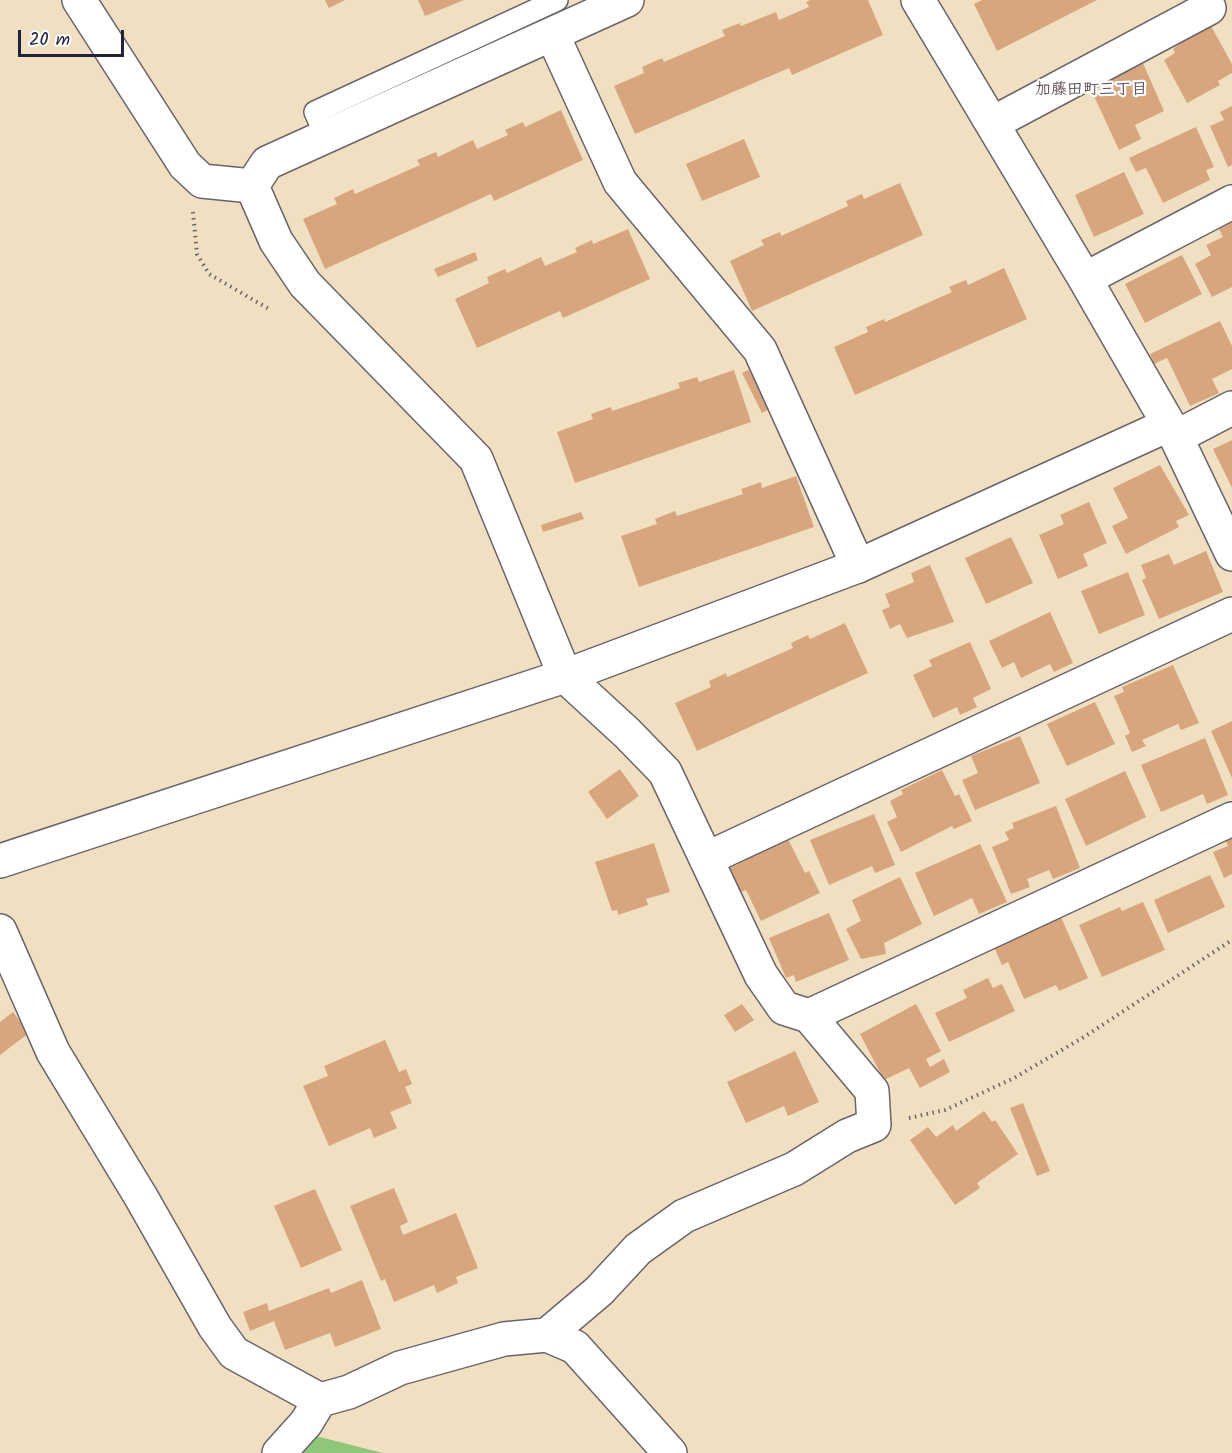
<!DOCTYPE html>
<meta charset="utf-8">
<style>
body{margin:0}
#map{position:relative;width:1232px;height:1453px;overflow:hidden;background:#f0e0c1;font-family:Kalam,sans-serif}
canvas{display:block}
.scale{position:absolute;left:18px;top:30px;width:106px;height:27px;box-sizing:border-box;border:3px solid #22223b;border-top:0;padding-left:8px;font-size:18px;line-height:21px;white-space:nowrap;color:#22223b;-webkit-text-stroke:4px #fff;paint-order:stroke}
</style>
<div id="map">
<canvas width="1232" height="1453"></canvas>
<div class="scale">20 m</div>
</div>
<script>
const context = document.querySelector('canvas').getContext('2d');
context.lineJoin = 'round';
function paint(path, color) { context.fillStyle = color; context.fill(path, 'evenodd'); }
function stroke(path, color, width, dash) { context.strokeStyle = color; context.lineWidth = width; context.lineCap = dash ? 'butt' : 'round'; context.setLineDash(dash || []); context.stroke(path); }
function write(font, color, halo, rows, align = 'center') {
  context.font = font + ' Kalam,"Klee One",sans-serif'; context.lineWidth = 4.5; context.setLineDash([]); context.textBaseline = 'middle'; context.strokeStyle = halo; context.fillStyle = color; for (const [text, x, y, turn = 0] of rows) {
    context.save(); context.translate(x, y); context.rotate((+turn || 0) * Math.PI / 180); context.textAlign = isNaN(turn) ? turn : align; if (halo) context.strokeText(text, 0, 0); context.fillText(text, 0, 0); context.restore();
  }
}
const green = new Path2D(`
 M308,1434L383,1453H299Z`);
const building = new Path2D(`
 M325,0H345L329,8Z
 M418,0H464L425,16Z
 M810,0H868L883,35L792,75L789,68L635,134L614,86L644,73L642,67L662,58L664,62L725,36L722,30L740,23L741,26L776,12L779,20L809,7L806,2Z
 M982,0H1097L997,51L974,4Z
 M1210,24L1232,64V73L1218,81L1220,85L1187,103L1164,60L1175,53L1173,49L1180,44L1179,41Z
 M1142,61L1164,111L1135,125L1141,139L1119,150L1093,94L1109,87L1105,78Z
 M1232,106V165L1228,167L1210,126L1224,120L1220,112Z
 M561,110L583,160L494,201L491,194L325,269L303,219L337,204L334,198L353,189L355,194L420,165L417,160L436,152L438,157L473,140L477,149L508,135L505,130L523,122L525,127Z
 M1196,127L1214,167L1206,170L1210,180L1163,203L1146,168L1136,172L1129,158Z
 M744,139L760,177L702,201L686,164Z
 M1124,172L1144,214L1094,237L1075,195Z
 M900,183L923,235L752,311L730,261L764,245L761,240L780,232L781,236L848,206L846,201L862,194L864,199Z
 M1232,222V287L1212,297L1195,264L1211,255L1206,245L1223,237L1219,229Z
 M628,229L650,279L563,318L560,311L477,348L455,299L489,283L487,277L505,269L507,273L541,257L545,266L577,252L575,248L592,240L593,244Z
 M475,252L478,260L438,277L434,269Z
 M1182,255L1202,294L1145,323L1125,284Z
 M1004,268L1027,319L855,395L834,347L868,332L866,327L884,319L885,322L952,292L949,287L966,280L968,285Z
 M1220,321L1232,346V369L1212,379L1219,393L1190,406L1167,358L1154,364L1150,354Z
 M750,369L769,409L762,413L742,373Z
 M734,370L751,422L575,483L557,432L593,419L591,414L611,407L612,411L680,388L678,383L697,377L699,382Z
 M1232,440V488L1213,449Z
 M1160,465L1189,515L1176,521L1179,527L1126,554L1112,526L1128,518L1113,488Z
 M796,476L814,527L639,587L621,536L657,524L655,519L675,511L677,516L743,494L741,489L761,482L762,488Z
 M1089,502L1107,543L1083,554L1088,566L1058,579L1039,535L1064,524L1060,515Z
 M581,512L584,519L543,532L541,525Z
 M1011,537L1033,583L986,604L965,558Z
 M1206,551L1223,592L1159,619L1142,580L1146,578L1141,565L1169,554L1174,565Z
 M930,565L954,622L907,638L900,624L890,629L882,610L890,607L885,594L914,582L911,573Z
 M1128,572L1145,615L1099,634L1081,591Z
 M1050,612L1073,663L1054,672L1050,664L1021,678L1014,662L1002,668L989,641Z
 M845,623L868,673L697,751L675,703L711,687L709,681L726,673L727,677L793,648L791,643L808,635L810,639Z
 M970,642L991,689L973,698L977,707L960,715L957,707L933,718L913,675L932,666L929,660Z
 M1173,665L1199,723L1181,730L1178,724L1142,740L1146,746L1132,752L1125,736L1130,733L1114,696L1124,692L1122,687Z
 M1095,702L1115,744L1067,766L1047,724Z
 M1232,721V778L1211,731Z
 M1020,736L1040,783L975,810L962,780L978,773L971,756Z
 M1205,738L1228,795L1207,804L1203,794L1161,812L1141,765Z
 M620,769L639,796L607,819L588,792Z
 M942,770L955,796L959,794L972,821L954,829L952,826L901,852L887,822L897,817L890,801L903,794L901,790Z
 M1125,771L1146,817L1086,846L1065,799Z
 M1056,806L1080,868L1053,879L1049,870L1027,879L1030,887L1011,894L992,847L1009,840L1005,832L1014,828L1012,823Z
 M874,814L895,865L875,873L872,866L829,885L810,840Z
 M1232,834V874L1224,878L1213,852L1228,846L1224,837Z
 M788,839L805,873L809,871L820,893L761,921L746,890L741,892L730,868Z
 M654,843L670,892L646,899L648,905L618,915L617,910L612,911L595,862Z
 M980,844L1007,902L979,914L972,898L934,916L915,873Z
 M1210,875L1225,907L1168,933L1154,900Z
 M900,877L922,924L884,943L886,954L861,959L846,929L861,921L852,900Z
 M1143,902L1165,950L1102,977L1079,925L1120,907L1122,911Z
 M829,913L849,960L796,982L794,975L786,978L769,938Z
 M1060,915L1088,978L1059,991L1056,985L1024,999L1008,962L1002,965L994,947Z
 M988,978L993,988L1002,984L1015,1011L949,1042L935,1013L967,998L963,990Z
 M742,1004L754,1020L735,1032L724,1015Z
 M916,1004L941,1051L926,1059L930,1067L944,1059L950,1072L920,1088L909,1068L884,1080L860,1034Z
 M13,1012L29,1033L0,1055V1022Z
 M385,1040L399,1072L406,1069L412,1084L405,1087L412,1103L390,1112L397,1128L374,1138L370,1128L329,1146L303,1086L328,1076L324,1066Z
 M795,1051L819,1102L788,1116L784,1106L746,1123L727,1082Z
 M1023,1103L1050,1171L1037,1176L1010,1108Z
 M984,1111L992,1122L995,1120L1018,1154L977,1183L980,1188L955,1205L910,1140L928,1127L936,1137L953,1125L956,1131Z
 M394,1188L408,1222L400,1226L403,1235L456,1213L478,1268L456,1277L458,1283L437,1293L434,1285L394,1302L385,1279L381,1281L350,1206Z
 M315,1189L342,1250L301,1268L274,1206Z
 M362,1280L381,1329L335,1347L330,1333L285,1350L274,1321L250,1331L243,1312L267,1303L269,1311L329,1288L331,1293Z`);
const path = new Path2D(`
 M193,212L197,254L209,274L269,309
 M909,1118L945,1110L1014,1078L1084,1037L1232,940`);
const lane = new Path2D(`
 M326,137L315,112L557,0`);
const street = new Path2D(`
 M79,0L185,165L202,181L252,186
 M918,0L1085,279L1176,437L1232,554
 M553,36L620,182L760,350L858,566
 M993,123L1209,8
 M252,186L276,241L305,284L476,459L565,676L627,733L665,772L761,975L784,1008L809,1016L872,1091L874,1125L847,1136L794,1169L684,1216L638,1249L599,1291L547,1335
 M252,186L267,163L627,0
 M1085,279L1232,202
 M1176,437L1232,408
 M706,859L1232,614
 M0,931L53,1052L141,1197L215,1327L234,1353L320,1400
 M809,1016L1232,819
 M279,1453L306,1423L320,1400L349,1392L400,1368L504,1339L547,1335L575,1347L670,1453`);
const secondary = new Path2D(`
 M0,861L565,676L858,566L1168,425`);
const neighbourhoodNames = [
 ["加藤田町三丁目",1091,91]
];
paint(green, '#8fc77a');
paint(building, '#d8a67e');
stroke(lane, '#6a646a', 24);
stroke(street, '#6a646a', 36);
stroke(secondary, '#6a646a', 36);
stroke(path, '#6a646a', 4, [1.5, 4.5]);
stroke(lane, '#fff', 21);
stroke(street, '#fff', 33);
stroke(secondary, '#fff', 33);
write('bold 16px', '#625052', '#fff', neighbourhoodNames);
</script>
